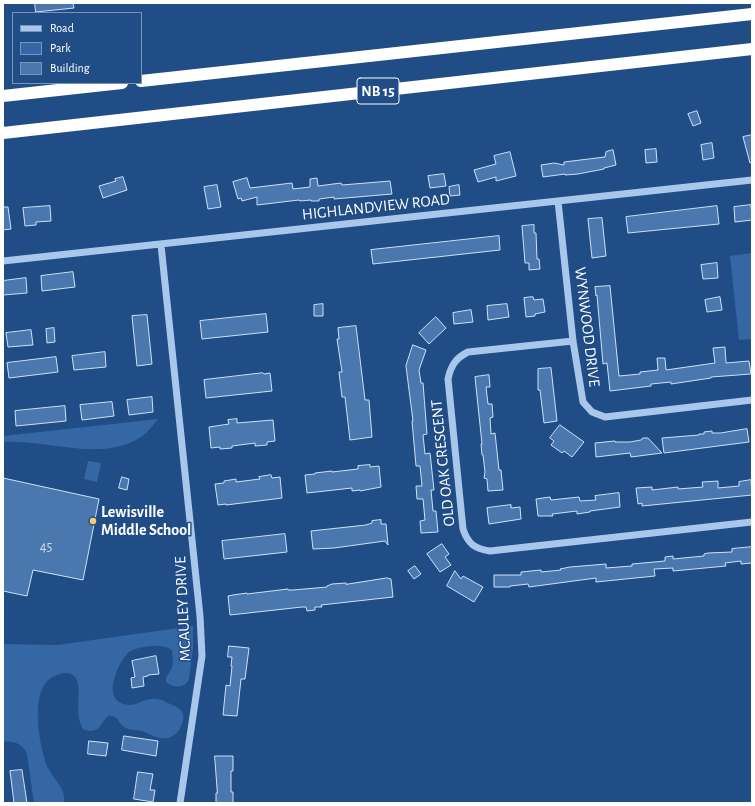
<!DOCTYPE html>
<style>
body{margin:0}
#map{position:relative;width:755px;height:806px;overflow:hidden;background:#204d86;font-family:"Alegreya Sans",sans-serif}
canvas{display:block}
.frame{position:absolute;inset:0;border:4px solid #fff;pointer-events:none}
.legend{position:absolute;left:12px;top:12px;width:130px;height:72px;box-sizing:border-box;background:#204d86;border:1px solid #7994b6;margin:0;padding:5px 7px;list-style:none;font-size:12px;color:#fff}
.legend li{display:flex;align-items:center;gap:8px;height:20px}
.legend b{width:20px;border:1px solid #7994b6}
</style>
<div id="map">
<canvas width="755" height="806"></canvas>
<div class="frame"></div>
<ul class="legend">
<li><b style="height:5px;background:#a9c7ea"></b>Road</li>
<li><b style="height:11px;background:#3467a3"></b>Park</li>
<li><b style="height:11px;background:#4977ae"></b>Building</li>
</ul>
</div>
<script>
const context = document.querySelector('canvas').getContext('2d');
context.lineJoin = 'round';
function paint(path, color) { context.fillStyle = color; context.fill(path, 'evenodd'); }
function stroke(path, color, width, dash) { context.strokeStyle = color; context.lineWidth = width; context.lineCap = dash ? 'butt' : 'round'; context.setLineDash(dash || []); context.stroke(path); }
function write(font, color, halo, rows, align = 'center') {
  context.font = font + ' "Alegreya Sans",sans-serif'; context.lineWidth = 3; context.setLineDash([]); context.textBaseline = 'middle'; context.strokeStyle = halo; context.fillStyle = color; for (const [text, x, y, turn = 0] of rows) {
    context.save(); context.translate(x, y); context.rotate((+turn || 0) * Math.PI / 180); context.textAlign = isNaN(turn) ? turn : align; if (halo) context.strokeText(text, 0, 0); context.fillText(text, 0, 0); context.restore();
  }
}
const green = new Path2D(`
 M752,253V339L739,340L730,256Z
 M158,419C153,425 148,432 141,437C102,463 46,439 3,442V436Z
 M88,461L101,463L97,482L84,479Z
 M193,626V648L189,679C185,689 173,688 166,682C165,675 170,674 172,667C174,663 172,655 172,650C164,643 138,646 129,652C127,654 125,657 123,659C114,673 103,703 129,705C138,705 144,699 152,699C159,698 164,701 170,704C180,708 186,711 182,724C178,736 167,741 156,737C151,735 147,733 142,731C136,730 128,730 124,727C118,722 117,714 108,716C98,726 101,733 84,730C72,714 84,688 75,677C69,671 61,673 55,676C28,685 39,748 48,768C54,781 66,787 64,803H34L27,754C23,744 13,740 3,742V644L57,645Z`);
const building = new Path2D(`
 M35,3H73L74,8L36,12Z
 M697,111L701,123L693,126L688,114Z
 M752,135V162L750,163L743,137Z
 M712,143L714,158L703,160L701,145Z
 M656,149L657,162L646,163L645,150Z
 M613,150L616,165L604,168V169L578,174L565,175V174L543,177L541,165L554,163L564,165V162L605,157L606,152Z
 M510,152L516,176L496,181V177L478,182L474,170L496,164L494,156Z
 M444,174L446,186L430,188L428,176Z
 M123,177L127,190L103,198L99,186L116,181L115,179Z
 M247,178L250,188L292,183L293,189L310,187V179L317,178L318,186L341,183L342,185L390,181L392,194L334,199V197L319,199V201H311V200L300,201L299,200L257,205V197L242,201L241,198L238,199L233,182Z
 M217,185L221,207L208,209L204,187Z
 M459,185L460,195L450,196L449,187Z
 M751,205L752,220L735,222L734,207Z
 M50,206L51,221L36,222V225L25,226L23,208Z
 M717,206L719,224L628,233L626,217Z
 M3,207H8L11,229L3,230Z
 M602,218L606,256L592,258L588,219Z
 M534,225V233H536L537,259H539L540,269L529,270V263H525L522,226Z
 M499,236L500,250L373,264L371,250Z
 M717,263L718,278L703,279L701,265Z
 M73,272L75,287L42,291L41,276Z
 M26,278L27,293L3,295V281Z
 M610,286L619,376L640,374V372L658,370L657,358H665L666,370L715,363L713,348L725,347L726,363L749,361L751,374L711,377V378L671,384V382L651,384V386L610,391L607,363L603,364L597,295L596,296L595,287Z
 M533,297L534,300L543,299L545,312L535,314V316L526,317L524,298Z
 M720,297L722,310L707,312L705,300Z
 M323,304V316H314V305Z
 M507,304L509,317L488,320L487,306Z
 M471,310L473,322L454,324L453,313Z
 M266,314L268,332L202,339L200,321Z
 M147,315L152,364L137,366L132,316Z
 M436,317L446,328L429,344L419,333Z
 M356,326L365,400H369L372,437L350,440L345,397H342L339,372H342L337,339H339L338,328Z
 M54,328L55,342L47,343L46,329Z
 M31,330L33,345L8,347L6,333Z
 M413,345L426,350L419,370L421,383H423L427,434L423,435L425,454L430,453L434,490H431L433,511H436L438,532L421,533L420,521L425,520L423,499H417L416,486H422L420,466H416L412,421H413L406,366Z
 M105,352L106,367L74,370L72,356Z
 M56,357L58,372L9,378L7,363Z
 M551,368L557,421L544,423L540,390H538V369Z
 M263,373L264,374L270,373L272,391L206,398L204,380Z
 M489,375L490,387H486L488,404H492L493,417L490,418L491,434L495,433L499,470H501L503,490L488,491L487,479L484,478L485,472L483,455H482L481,444H482L475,377Z
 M152,397L153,412L129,415L127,400Z
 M112,402L114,416L82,420L80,405Z
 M65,406L66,421L16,426L15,411Z
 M237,419V423L273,420L275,441L267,442V445L255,446V443L232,446V448L220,449V447L211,448L209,427L229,424L228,420Z
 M560,425L584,442L572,457L564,451L562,453L551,445L554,441L550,438Z
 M747,429L749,442L664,453L662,438L699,435V434H704V432L712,431V433H720Z
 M643,438H648L662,453L631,457L630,453L596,457L595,443L615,441V442H630L641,440Z
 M370,465V467L379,466L381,487L360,491V490L352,491V488L307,493L305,475L315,474V473L332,471V472L358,469V466Z
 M271,475L272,478L280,477L282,498L226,505V504L218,505L215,484L224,483V481L236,479V482L260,479L259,477Z
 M122,477L129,479L127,490L119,488Z
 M3,478L99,499L83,580L33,570L27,596L3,591Z
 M751,480L752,495L642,506V503L638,504L636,488L652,487V490L678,487V489L703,487L702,482L718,481V488L739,486V482Z
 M619,493L620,507L590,511V512L577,514V511L552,514L553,516H538L536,499L550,497L551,500L579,497L580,501L596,500L595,496Z
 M511,505V508L520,507L521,519L489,524L487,508Z
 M381,520V524H386L388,545L385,541L334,548L313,549L311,531L366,525L372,523V521Z
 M285,534L287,552L224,559L222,541Z
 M442,544L449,554L445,557L451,565L440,572L427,554Z
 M752,547V563L741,564V561L725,563L726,566L673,571V568L654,569L655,576L596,582V578L529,587L528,584L510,586V587H494V575H521V572L541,570V572L561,570L560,569L570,567L606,564V568L632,566V564L665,561V557L673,556V559L704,556V554L708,553L732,552V549Z
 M415,566L421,574L414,579L408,571Z
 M455,571L461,579L463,576L483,587L474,602L447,586Z
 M387,578L391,579L393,597L321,605L322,607H315V610L307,611L306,607H302L230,615L228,596L233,595L247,593V594L288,589V590H293L327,587V586L332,584L346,583V584Z
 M229,646L249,648L245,679H241L237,716L223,715L226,685L230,686L232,666H231L232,657H228Z
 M156,656L159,674L148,675V676L143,677L144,686L132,688L131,678L135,677L132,661Z
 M124,736L158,741L156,756L122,750Z
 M89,741L108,743L106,756L88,754Z
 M215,756H233V771H231V792H233V803H216V793H217Z
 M22,770L27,803H14L10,771Z
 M138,772L153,774L150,790H155L153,802L134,799Z`);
const minor = new Path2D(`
 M558,201L573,341L583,402L592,412L605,417L752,400
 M161,245L200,616L202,656L180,803
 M3,261L752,180
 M573,341L468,352C456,358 451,365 448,379L463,529C468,544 475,549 490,551L752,522`);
const highway = new Path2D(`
 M141,81L752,14
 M3,96L122,83
 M3,133L752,49`);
const markers = [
 [93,521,4,"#f7cd6a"]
];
const numberNames = [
 ["45",46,547]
];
const shields = [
 [378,91,42]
];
const shieldNames = [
 ["NB 15",378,91]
];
const streetNames = [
 ["HIGHLANDVIEW ROAD",376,207,-6],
 ["WYNWOOD DRIVE",587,327,83],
 ["OLD OAK CRESCENT",443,463,-96],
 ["MCAULEY DRIVE",183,609,-93]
];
const poiNames = [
 ["Lewisville",101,512],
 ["Middle School",101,530]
];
paint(green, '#3467a3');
paint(building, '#4977ae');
stroke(building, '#cee1f7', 1);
stroke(minor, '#a9c7ea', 7);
stroke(highway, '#fff', 12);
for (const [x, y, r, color] of markers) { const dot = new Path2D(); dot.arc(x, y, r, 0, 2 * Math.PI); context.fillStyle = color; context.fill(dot); stroke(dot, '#204d86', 1.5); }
write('14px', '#d2ddeb', null, numberNames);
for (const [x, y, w] of shields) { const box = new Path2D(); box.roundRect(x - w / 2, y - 13, w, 26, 3); context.fillStyle = '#204d86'; context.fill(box); stroke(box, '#fff', 1); }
write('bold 15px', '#fff', null, shieldNames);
write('16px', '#fff', '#204d86', streetNames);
write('bold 16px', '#fff', '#204d86', poiNames, 'left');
</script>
